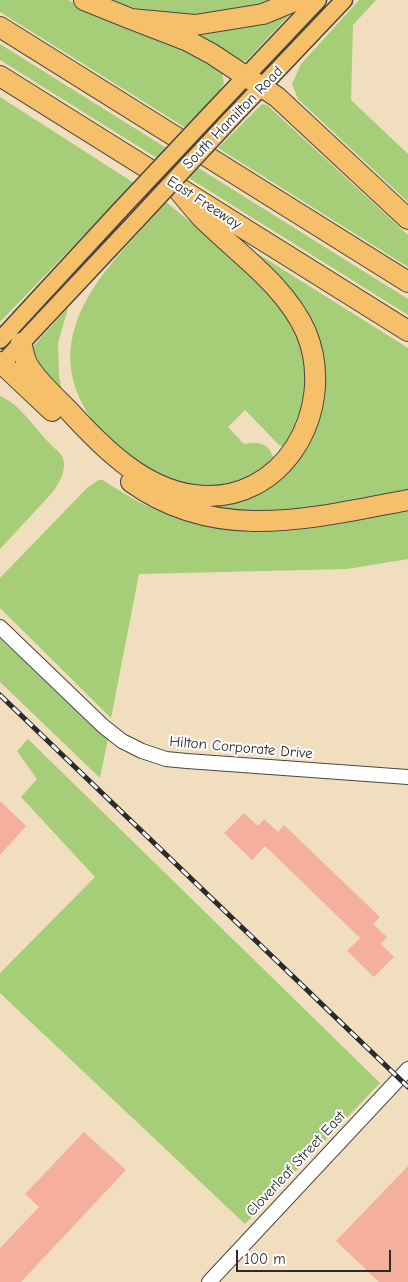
<!DOCTYPE html>
<style>
body{margin:0}
#map{position:relative;width:408px;height:1282px;overflow:hidden;background:#f1debf;font-family:"Comic Neue",sans-serif}
canvas{display:block}
.scale{position:absolute;left:236px;top:1250px;width:155px;height:22px;box-sizing:border-box;border:2px solid #2b2b2b;border-top:0;padding-left:6px;font-size:15px;line-height:18px;white-space:nowrap;color:#2b2b2b;-webkit-text-stroke:4px #fff;paint-order:stroke}
</style>
<div id="map">
<canvas width="408" height="1282"></canvas>
<div class="scale">100 m</div>
</div>
<script>
const context = document.querySelector('canvas').getContext('2d');
context.lineJoin = 'round';
function paint(path, color) { context.fillStyle = color; context.fill(path, 'evenodd'); }
function stroke(path, color, width, dash) { context.strokeStyle = color; context.lineWidth = width; context.lineCap = dash ? 'butt' : 'round'; context.setLineDash(dash || []); context.stroke(path); }
function write(font, color, halo, rows, align = 'center') {
  context.font = font + ' "Comic Neue",sans-serif'; context.lineWidth = 4; context.setLineDash([]); context.textBaseline = 'middle'; context.strokeStyle = halo; context.fillStyle = color; for (const [text, x, y, turn = 0] of rows) {
    context.save(); context.translate(x, y); context.rotate((+turn || 0) * Math.PI / 180); context.textAlign = isNaN(turn) ? turn : align; if (halo) context.strokeText(text, 0, 0); context.fillText(text, 0, 0); context.restore();
  }
}
const green = new Path2D(`
 M0,0H68L183,49L221,69L224,83L217,96L186,128L0,12Z
 M109,0H275C222,20 161,20 109,0Z
 M359,0H376L353,25L351,100L408,154V202L298,99L292,84L301,64Z
 M298,6L246,61L241,60L186,29Z
 M0,44L408,299V315L0,60Z
 M0,97L134,183L0,322Z
 M262,104L267,105L408,235V267L218,148Z
 M166,202L237,260L284,308L305,354L308,404L287,448L279,445L245,410L228,427L244,444C260,442 268,442 274,459C259,472 242,485 221,487C151,494 61,420 71,345C79,287 131,244 166,202Z
 M247,247L408,348V494L316,513L235,515L159,490L266,483L321,373Z
 M68,308L58,343L59,376L62,391L27,353Z
 M0,396C7,399 14,404 19,409C31,421 41,435 53,447C57,450 62,454 63,459C67,471 58,485 51,494L0,549Z
 M99,480H103C171,527 240,540 322,527C351,522 379,514 408,509V559L347,569L139,574L111,718L0,608V578L88,487Z
 M0,638L108,739L100,778L0,682Z
 M28,739L380,1083L245,1224L0,993V973L95,877L21,797L37,779L17,751Z`);
const building = new Path2D(`
 M0,801L26,826L0,855Z
 M244,813L258,826L264,819L278,832L284,825L380,917L373,924L387,937L381,944L394,957L374,977L347,951L360,938L265,846L252,860L224,833Z
 M84,1132L126,1170L21,1282H0V1248L39,1207L25,1194Z
 M408,1166V1282H379L336,1241Z`);
const minor = new Path2D(`
 M0,627L103,726L122,741L142,751L166,759L187,761L408,777
 M209,1282L408,1069`);
const major = new Path2D(`
 M213,111L318,0
 M229,121L344,0
 M0,340L121,209
 M0,366L137,220`);
const highway = new Path2D(`
 M84,0L131,19L195,25L263,14L297,0
 M131,19L188,41L212,54L277,97L408,219
 M0,27L408,282
 M0,76L408,331
 M21,343C23,349 24,356 26,361C33,378 58,399 71,413C103,448 144,489 194,495C283,507 338,409 306,332C285,285 237,253 202,218C191,206 181,193 170,180
 M0,362L52,411
 M131,482C217,544 312,518 408,500`);
const rail = new Path2D(`
 M0,695L408,1087`);
const majorBridge = new Path2D(`
 M121,209L213,111
 M137,220L229,121`);
const streetNames = [
 ["South Hamilton Road",233,118,-46],
 ["East Freeway",204,203,33],
 ["Hilton Corporate Drive",241,748,5],
 ["Cloverleaf Street East",296,1164,-47]
];
paint(green, '#a6cd77');
paint(building, '#f4af9e');
stroke(minor, '#494641', 16);
stroke(major, '#494641', 19);
stroke(highway, '#494641', 22);
stroke(minor, '#fff', 14);
stroke(major, '#f6c06b', 16);
stroke(highway, '#f6c06b', 20);
stroke(rail, '#2b2b2b', 5);
stroke(rail, '#fff', 3, [9]);
stroke(majorBridge, '#494641', 19, []);
stroke(majorBridge, '#f6c06b', 16);
write('15px', '#2b2b2b', '#fff', streetNames);
</script>
